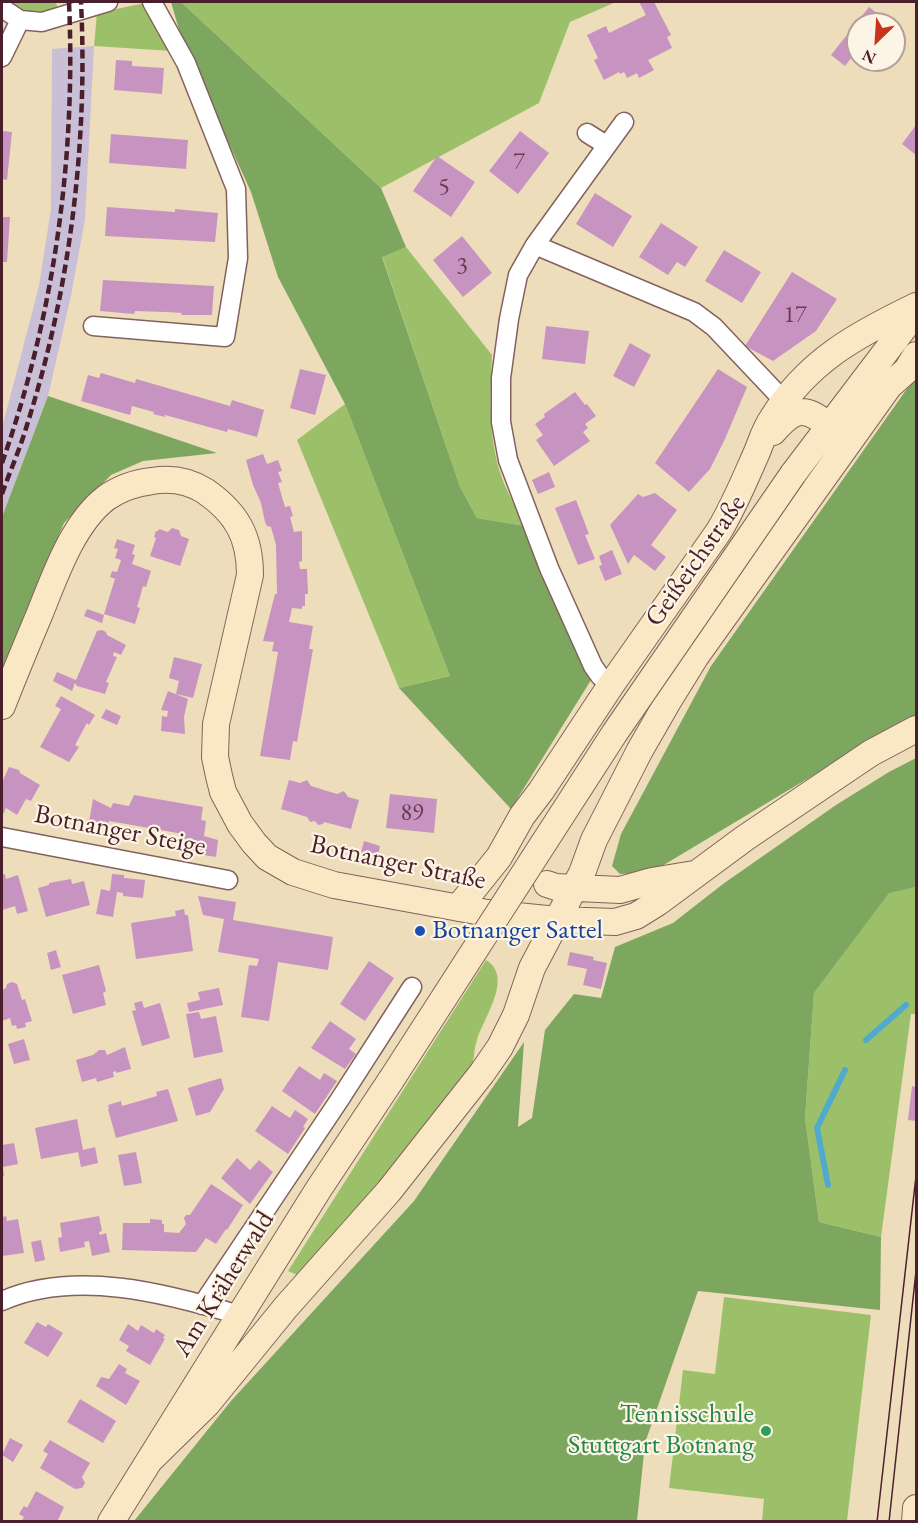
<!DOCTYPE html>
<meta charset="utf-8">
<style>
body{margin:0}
#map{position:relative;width:918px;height:1523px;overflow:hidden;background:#edb;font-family:"EB Garamond",serif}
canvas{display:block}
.frame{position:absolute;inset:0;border:3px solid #4a1f2b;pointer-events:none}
.north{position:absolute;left:846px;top:12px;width:60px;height:60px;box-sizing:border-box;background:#fcf5e5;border:2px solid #b59f9b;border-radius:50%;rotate:205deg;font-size:16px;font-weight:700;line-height:24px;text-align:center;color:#4a1f2b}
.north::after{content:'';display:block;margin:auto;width:21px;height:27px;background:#c8321e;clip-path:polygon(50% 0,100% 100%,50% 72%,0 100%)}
</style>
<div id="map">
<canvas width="918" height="1523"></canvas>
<div class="frame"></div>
<div class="north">N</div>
</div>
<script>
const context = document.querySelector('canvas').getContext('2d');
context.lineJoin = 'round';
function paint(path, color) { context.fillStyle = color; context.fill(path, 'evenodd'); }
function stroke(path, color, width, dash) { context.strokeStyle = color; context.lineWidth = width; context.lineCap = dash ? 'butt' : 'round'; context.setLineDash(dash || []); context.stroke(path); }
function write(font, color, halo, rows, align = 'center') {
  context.font = font + ' "EB Garamond",serif'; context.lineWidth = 4.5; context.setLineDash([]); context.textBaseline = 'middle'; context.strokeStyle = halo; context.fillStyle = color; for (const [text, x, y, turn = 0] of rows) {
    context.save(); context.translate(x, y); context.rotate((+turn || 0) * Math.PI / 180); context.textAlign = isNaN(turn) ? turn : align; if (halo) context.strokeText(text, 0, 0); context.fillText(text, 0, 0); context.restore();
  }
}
const industrial = new Path2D(`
 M94,46L85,219L71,296L48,396L2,517V428L39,286L51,209L52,49Z`);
const green = new Path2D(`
 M8,2H56L58,11H22Z
 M181,2H616L570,22L539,103L381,188Z
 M145,3L172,51L94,46L97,13Z
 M406,247L492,355C490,396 488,436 501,475C507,493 517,509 525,526L477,518L460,487L382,256Z
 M345,404L450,676L399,688L297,440Z
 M916,887V1014H911L881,1237L819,1222L805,1118L814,993L889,892Z
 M486,960C514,977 484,1017 477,1040C472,1055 477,1059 467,1075L367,1197L299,1276L288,1271Z
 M724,1297L871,1315L847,1521H762L764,1499L669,1488L683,1370L715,1374Z`);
const forest = new Path2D(`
 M171,2H181L381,188L406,247L382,257L460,487L477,518L525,526L535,557L591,680L511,809L399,688L450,676L345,404L278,277L251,192L182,40Z
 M916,376V717L827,767L652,872L620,874L612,866L621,834L711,666Z
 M48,396L217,453L143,461L111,475L64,523L2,671V517Z
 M916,758V887L889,893L814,993L805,1118L819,1222L881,1237L880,1310L698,1291L645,1443L637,1521H134L231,1401L414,1201L524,1042L518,1127L532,1118L545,1030L574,994L601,998L615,947L673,923L723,884L836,805L889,772Z`);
const stream = new Path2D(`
 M866,1040L906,1005
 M828,1185L817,1128L845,1070`);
const building = new Path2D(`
 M639,2H654L671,35L667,37L672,48L648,60L654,70L639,78L637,73L627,78L624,72L620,74L619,72L604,80L594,60L598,58L587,35L606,26L609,33L646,15Z
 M869,7L883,18L878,24H858V49L845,66L831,55Z
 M116,60L132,61V66L164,68L162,94L114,90Z
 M916,125V155L902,144Z
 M2,131L12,132L7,180L2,179Z
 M520,131L549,153L518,194L489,171Z
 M111,134L188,140L186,169L109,163Z
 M437,156L475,182L451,217L413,191Z
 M595,193L632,216L613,247L576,224Z
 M107,207L175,212V209L218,213L215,242L105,236Z
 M2,217H10L7,262H2Z
 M661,223L698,247L685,267L677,262L668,275L639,257Z
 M462,236L492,273L463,297L433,260Z
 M724,250L761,272L742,303L705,281Z
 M792,272L837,299L816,331L773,361L745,346Z
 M103,280L214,286L212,315H181L182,313L166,312L135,311L134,314L100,311Z
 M546,326L589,331L585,364L542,359Z
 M630,343L651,355L634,387L613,376Z
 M300,369L326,375L315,415L290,408Z
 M718,369L747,387L725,439L710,469L689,492L655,463Z
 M101,373L135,383L136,379L230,406L232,400L264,410L257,437L228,429L227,432L165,415V417L153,414L154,412L132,406L130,415L81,401L88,375L99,378Z
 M575,392L585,405L587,404L596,416L585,424L588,428L583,432L590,441L554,466L536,440L543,435L535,424L545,417L544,414Z
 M263,454L267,464L278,460L282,471L278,472L282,482L278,483L285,507L290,506L293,516L290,517L294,532L302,531V561L299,562L300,569H307L308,594H305V606H302V609L292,608L289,622L313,626L309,649H313L297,742L293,741L290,760L260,756L278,652L272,651L274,642L263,641L275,594H277L276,545L271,527L267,526L265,522L261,503L253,485L246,460Z
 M549,472L555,487L538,494L532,480Z
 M655,493L677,510L651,545L666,557L655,571L634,555L628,564L610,525L638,494L643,497Z
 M576,500L589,534L585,535L595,559L578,565L555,508Z
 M172,528L179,530L181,536L189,539L180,566L150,556L156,538L154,537L156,531H158L159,529L168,532Z
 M117,539L135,545L132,554L135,555L132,564L151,571L146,587L143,586L140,597L137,607L140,608L135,624L104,614L115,579L110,577L112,571L117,572L121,560L115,558L118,549L114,548Z
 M612,550L622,574L605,581L599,566L602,565L599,556Z
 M87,609L104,615L102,623L84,616Z
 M102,630L106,632L107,635L126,645L121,655L114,652L113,656L117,657L106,682L109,683L105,694L77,686L75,683L72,691L53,681L57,672L76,680L97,631Z
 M174,657L202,664L193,698L176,694L179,681L169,678Z
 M168,691L188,699L184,717L185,734L161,731L162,716L167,717L168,711L161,710Z
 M61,696L95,715L89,725L87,723L75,745L79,747L69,762L40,747L61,709L55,706Z
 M106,709L121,716L117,725L101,718Z
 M9,767L19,770L20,773L40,785L31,801L26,799L17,815L6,808L2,817V782Z
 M289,780L300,783L307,780L311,786L337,794L344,791L348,797L359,800L351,829L324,822L323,824L318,825L315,821L310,822L307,817L281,809Z
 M390,794L437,799L434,833L386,828Z
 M134,795L203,807L201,820L206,821L204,836L218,840L216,857L180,851L183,834L109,821L108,826L89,822L93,799L111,808L113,803L129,806Z
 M364,841L380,846L376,865L359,860Z
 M5,874L6,879L18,875L28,911L17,914L15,906L2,910V875Z
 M112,874L124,875V878L145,880L143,898L123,896V893L117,892L113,917L96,914L101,889L110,891Z
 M71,879L72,884L84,881L90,905L46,917L38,888L49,885V883Z
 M198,896L236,902L233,920L333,937L328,970L278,962L269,1021L241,1017L249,965L257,966L259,959L218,952L224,919L203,915Z
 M184,909L185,915H188L193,951L136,959L131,923L176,916L175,911Z
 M56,950L61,967L51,970L47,953Z
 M570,952L594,957L593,960L607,963L601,989L583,985L587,969L567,965Z
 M369,961L394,978L365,1021L340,1004Z
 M99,965L106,991L103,993L106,1005L73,1014L62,975Z
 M12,982L17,984L22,1000L25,999L32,1021L25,1023L26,1027L17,1029L16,1025L12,1026L10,1018L2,1021V990L6,988L7,984Z
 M219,988L223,1005L189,1012L187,1003L200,1000L198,992Z
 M142,1001L144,1008L160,1003L170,1038L142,1046L132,1011L136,1010L134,1003Z
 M199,1012L201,1019L216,1016L223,1052L194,1058L186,1014Z
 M330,1021L356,1039L349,1049L356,1054L345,1069L311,1048Z
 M24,1039L30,1060L14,1064L8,1044Z
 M125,1047L131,1069L116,1073V1071L113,1072L114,1077L97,1082L96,1078L82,1082L76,1060L93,1055L99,1050H105L107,1055Z
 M299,1066L320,1080L324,1073L337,1081L315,1114L282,1091Z
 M221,1078L224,1089L210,1112L196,1116L188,1088Z
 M912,1086L916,1087V1121L908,1120Z
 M168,1089L178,1121L116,1138L108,1109H109L108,1105L121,1101L122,1106L157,1096L156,1092Z
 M272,1106L290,1118L295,1110L308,1119L303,1127L305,1128L288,1154L255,1131Z
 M77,1119L83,1150L95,1147L98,1163L81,1167L78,1152L41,1159L35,1128Z
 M14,1143L18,1164L3,1167L4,1176H2V1145Z
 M136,1152L142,1183L124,1186L118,1155Z
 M237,1158L250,1170L259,1160L273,1172L250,1204L221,1178Z
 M211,1184L243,1205L227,1230L226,1229L216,1244L206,1238L196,1252L122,1250L123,1223H150V1219L162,1220V1224H164V1232L179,1233L186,1224L184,1218L186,1215H190Z
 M6,1216L7,1221L18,1219L24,1253L2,1256V1217Z
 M99,1216L102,1231L99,1232L100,1235L106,1233L110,1252L92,1256L89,1241L84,1242L85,1247L60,1252L58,1238L62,1237L60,1223Z
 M41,1240L45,1260L35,1262L31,1242Z
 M37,1322L46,1327L48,1324L63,1333L48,1357L24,1343Z
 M128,1324L138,1331L141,1325L154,1333L156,1329L165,1335L163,1338L165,1339L150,1365L126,1351L129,1346L119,1340Z
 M119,1364L127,1369L125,1373L140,1381L126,1405L96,1386L101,1377L109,1379Z
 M80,1399L116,1421L103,1443L67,1422Z
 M10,1438L23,1445L13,1462L2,1455Z
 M50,1440L90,1463L82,1477L85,1483L82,1488L75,1489L40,1468L48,1454L43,1451Z
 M36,1491L64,1507L57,1522H21L24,1517L19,1514L24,1506L27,1508Z`);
const minor = new Path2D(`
 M2,8L20,20L42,22L108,2
 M2,57L20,20
 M587,133L606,145
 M535,245L694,312L714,327L784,401
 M93,326L225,337L238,258L236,189L186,63L152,2
 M611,685L600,676L593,666L549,568L508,460L501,422V378L509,319L518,275L535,245L624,122
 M2,837L228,880
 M2,1301C74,1269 166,1293 239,1315
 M202,1305L340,1099L412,987`);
const secondary = new Path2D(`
 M773,432C794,408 804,405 829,426
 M793,474L916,312
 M2,706C14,675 27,644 40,613C55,576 73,523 106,498C120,488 135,483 152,481C170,478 189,481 205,491C237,513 250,537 250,575L216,724L215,757L219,776L223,792L240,824L254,843L267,857L293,872L334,885L487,913L557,920L615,922L636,916L657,903L745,838L871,753L916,729
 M547,884L556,887L620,890L652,881L694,874
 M458,908L499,857L522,816L541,791L611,685L719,531C734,506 745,479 757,452C761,442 765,429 772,419C807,361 858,334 916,306
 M150,1460L207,1404L286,1307L389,1191L482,1073L500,1047L516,1015L532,968L582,873L594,840L640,750L667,703L696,656L889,386L907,370L916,355
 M111,1522L318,1190L391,1080
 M915,1522L916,1508`);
const tram = new Path2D(`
 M877,1522L916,1176
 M889,1522L916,1271`);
const rail = new Path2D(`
 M2,463C54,316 76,158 69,2
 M2,494C10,471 20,449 27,425C70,290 88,143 81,2`);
const secondaryBridge = new Path2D(`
 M391,1080L614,734L793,474`);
const markers = [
 [420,931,6,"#1a4fb4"],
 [766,1431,6,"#2e9e5b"]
];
const numberNames = [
 ["7",519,162],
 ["5",444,187],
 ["3",462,266],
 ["17",795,315],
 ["89",412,813]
];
const streetNames = [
 ["Geißeichstraße",696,561,-55],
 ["Botnanger Steige",120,831,11],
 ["Botnanger Straße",398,863,12],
 ["Am Kräherwald",224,1284,-58]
];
const transitNames = [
 ["Botnanger Sattel",432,931]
];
const leisureNames = [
 ["Tennisschule",754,1415],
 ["Stuttgart Botnang",754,1446]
];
paint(industrial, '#c9bfd7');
paint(green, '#9cc06a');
paint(forest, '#7da65e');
stroke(stream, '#51aace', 6);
paint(building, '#c794c1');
stroke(minor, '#83625d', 21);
stroke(secondary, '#83625d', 28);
stroke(minor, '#fff', 18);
stroke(secondary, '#fae7c3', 26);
stroke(tram, '#4a1f2b', 1.5);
stroke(rail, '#4a1f2b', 4.5, [9, 4.5]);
stroke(secondaryBridge, '#83625d', 28, []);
stroke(secondaryBridge, '#fae7c3', 26);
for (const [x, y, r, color] of markers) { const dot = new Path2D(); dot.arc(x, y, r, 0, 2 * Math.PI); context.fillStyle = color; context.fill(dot); stroke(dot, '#fcf5e5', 2); }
write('24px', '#693c50', null, numberNames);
write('27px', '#4a1f2b', '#fcf5e5', streetNames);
write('27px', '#164399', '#fcf5e5', transitNames, 'left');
write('27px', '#27864d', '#fcf5e5', leisureNames, 'right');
</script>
